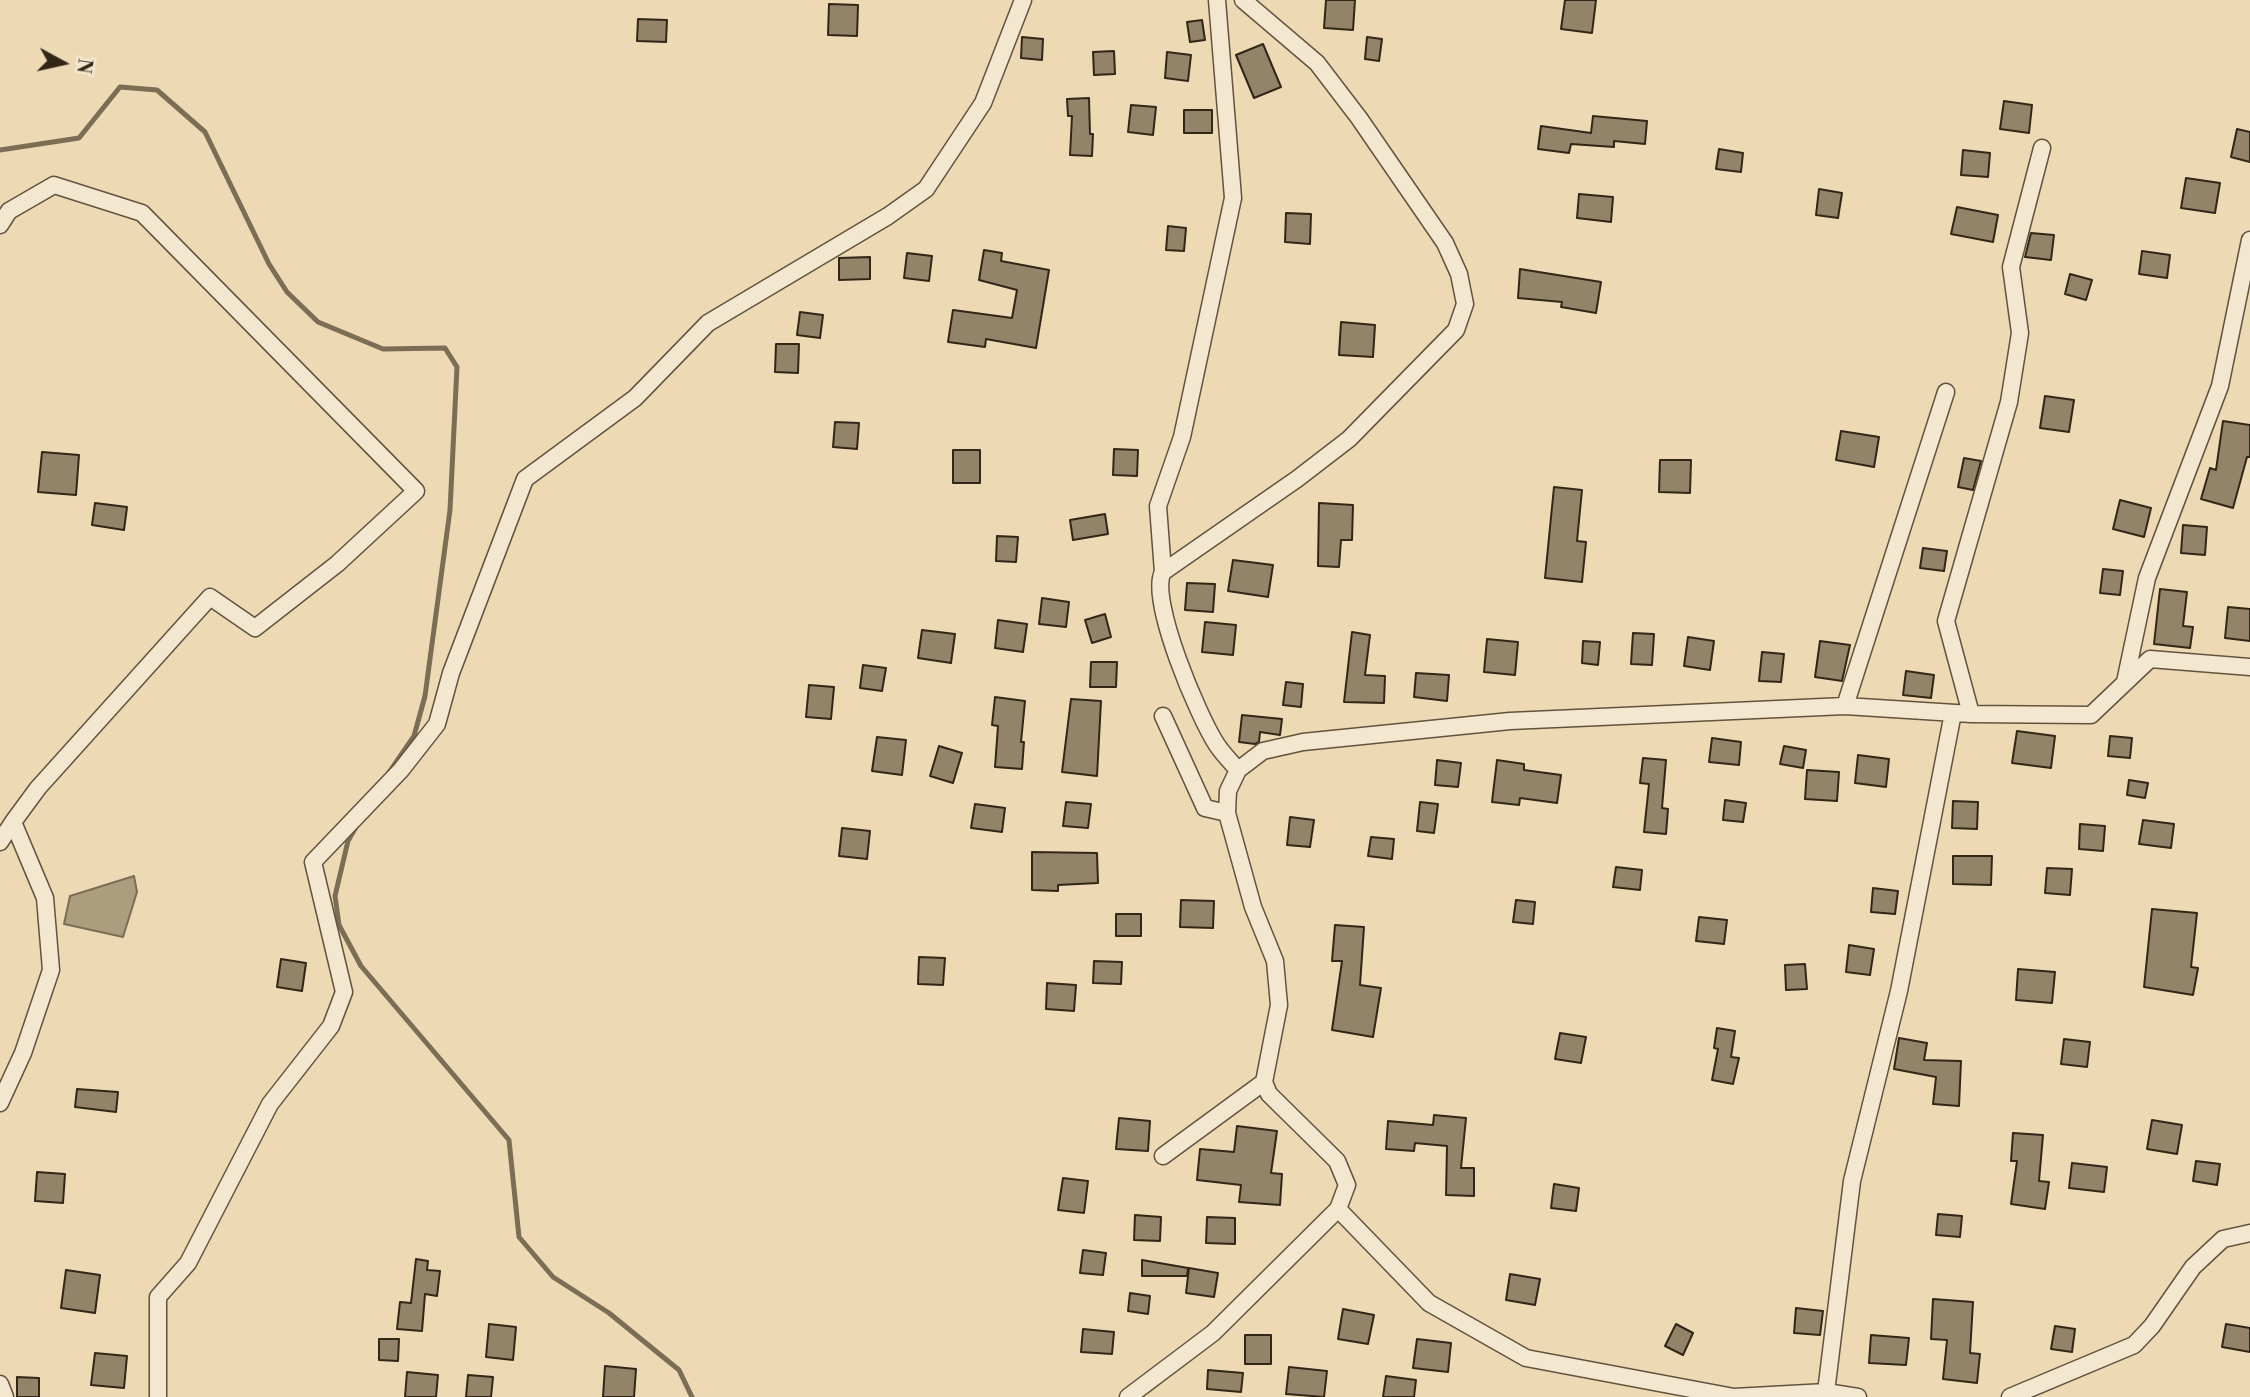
<!DOCTYPE html>
<style>
body{margin:0}
#map{position:relative;width:2250px;height:1397px;overflow:hidden;background:#eddab5;font-family:"Libre Bodoni",serif}
canvas{display:block}
.north{position:absolute;left:28px;top:28px;width:70px;height:70px;-webkit-text-stroke:5px #f3e7cf;paint-order:stroke;rotate:98deg;font-size:19px;font-weight:700;line-height:28px;text-align:center;color:#322616}
.north::after{content:'';display:block;margin:auto;width:24px;height:32px;background:#322616;clip-path:polygon(50% 0,100% 100%,50% 72%,0 100%)}
</style>
<div id="map">
<canvas width="2250" height="1397"></canvas>
<div class="north">N</div>
</div>
<script>
const context = document.querySelector('canvas').getContext('2d');
context.lineJoin = 'round';
function paint(path, color) { context.fillStyle = color; context.fill(path, 'evenodd'); }
function stroke(path, color, width, dash) { context.strokeStyle = color; context.lineWidth = width; context.lineCap = dash ? 'butt' : 'round'; context.setLineDash(dash || []); context.stroke(path); }
const water = new Path2D(`
 M134,876L137,892L123,937L64,924L70,896Z`);
const stream = new Path2D(`
 M0,150L79,138L120,87L157,90L205,132L269,264L287,292L318,322L383,349L445,348L457,367L450,510L425,696L414,736L388,774
 M356,827L348,841L335,896L339,925L361,966L509,1140L519,1237L553,1277L609,1313L679,1370L692,1397`);
const building = new Path2D(`
 M1326,0H1355L1353,30L1324,28Z
 M1565,0H1596L1592,33L1561,29Z
 M829,4L858,5L857,36L828,35Z
 M638,19L667,20L666,42L637,41Z
 M1202,20L1205,40L1190,42L1187,22Z
 M1022,37L1043,39L1042,60L1021,58Z
 M1367,37L1382,39L1379,61L1365,59Z
 M1263,44L1281,87L1254,98L1236,55Z
 M1114,51L1115,74L1094,75L1093,52Z
 M1167,52L1191,55L1188,81L1165,78Z
 M1089,98L1090,134H1093L1092,156L1070,155L1072,116H1068L1067,99Z
 M2004,101L2032,105L2029,133L2000,129Z
 M1131,105L1156,107L1153,135L1128,132Z
 M1184,110H1212V133H1184Z
 M1593,116L1647,121L1645,144L1614,141V147L1571,144L1569,153L1538,149L1541,126L1591,133Z
 M2237,129L2250,132V162L2231,157Z
 M1719,149L1743,153L1741,172L1716,169Z
 M1963,150L1990,153L1988,177L1961,175Z
 M2186,178L2220,183L2215,213L2181,208Z
 M1819,189L1842,193L1838,218L1816,215Z
 M1579,194L1613,197L1611,222L1577,218Z
 M1957,207L1998,215L1993,242L1951,234Z
 M1286,213L1311,214L1310,244L1285,242Z
 M1168,226L1186,228L1184,251L1166,250Z
 M2031,233L2054,235L2051,260L2025,257Z
 M984,250L1002,253L1001,261L1049,270L1036,348L986,339L985,347L948,342L953,310L1012,318L1017,290L979,280Z
 M2142,251L2170,255L2167,278L2139,274Z
 M907,253L932,256L929,281L904,278Z
 M870,257V279L839,280V258Z
 M1520,269L1601,282L1596,313L1561,307L1562,302L1518,298Z
 M2070,274L2092,280L2086,300L2065,294Z
 M800,312L823,315L820,338L797,335Z
 M1341,322L1375,325L1373,357L1339,355Z
 M776,344H799L798,373L775,372Z
 M2045,396L2074,400L2069,432L2040,428Z
 M2223,421L2250,425V457H2247L2233,508L2201,499L2210,468L2216,470Z
 M835,422L859,423L857,449L833,447Z
 M1841,431L1879,437L1874,467L1836,460Z
 M1114,449L1138,450L1137,476L1113,475Z
 M953,450H980V483H953Z
 M42,452L79,455L76,495L38,492Z
 M1964,458L1981,461L1973,490L1958,487Z
 M1660,460H1691L1690,493L1659,492Z
 M1554,487L1582,490L1577,541L1586,542L1582,582L1545,578Z
 M2120,500L2151,508L2144,537L2113,529Z
 M95,503L127,507L124,530L92,525Z
 M1319,503L1353,505L1352,540H1341L1339,567L1318,566Z
 M1105,514L1108,534L1073,540L1070,520Z
 M2183,525L2207,527L2205,555L2181,553Z
 M997,536L1018,537L1016,562L996,561Z
 M1923,548L1947,551L1944,571L1920,568Z
 M1233,560L1273,565L1268,597L1228,591Z
 M2103,569L2123,571L2120,595L2100,593Z
 M1187,583L1215,584L1213,612L1185,610Z
 M2160,589L2187,592L2183,626L2193,627L2190,648L2154,644Z
 M1042,598L1069,602L1066,627L1039,624Z
 M2228,607L2250,609V641L2225,638Z
 M1105,614L1111,637L1092,643L1085,620Z
 M998,620L1027,624L1023,652L995,648Z
 M1205,622L1236,625L1233,655L1202,652Z
 M922,630L955,634L951,663L918,658Z
 M1352,632L1370,635L1365,675L1385,676L1384,703L1344,702Z
 M1633,633L1654,634L1652,665L1631,664Z
 M1688,637L1714,641L1710,670L1684,666Z
 M1487,639L1518,642L1515,675L1484,672Z
 M1583,641L1600,642L1598,665L1582,663Z
 M1820,641L1850,645L1842,681L1815,677Z
 M1762,652L1784,654L1781,682L1759,681Z
 M1091,662H1117L1116,687H1090Z
 M863,665L886,668L882,691L860,688Z
 M1906,671L1934,675L1931,698L1903,695Z
 M1416,673L1449,675L1447,701L1414,697Z
 M1286,682L1303,684L1301,707L1283,705Z
 M809,685L834,687L831,719L806,717Z
 M995,697L1025,701L1021,742H1024L1022,769L995,767L998,726L992,725Z
 M1071,699L1101,701L1097,776L1062,772Z
 M1242,715L1282,719L1280,735L1260,732L1259,742L1255,744L1239,742Z
 M2017,731L2055,736L2051,768L2012,763Z
 M2110,736L2132,738L2130,758L2108,756Z
 M877,737L906,740L902,775L872,771Z
 M1712,738L1741,742L1739,765L1709,762Z
 M939,746L962,753L953,783L930,776Z
 M1784,746L1806,750L1803,768L1780,764Z
 M1858,755L1889,759L1886,787L1855,783Z
 M1643,758L1666,760L1662,808L1668,809L1666,834L1644,832L1649,784L1640,783Z
 M1437,760L1461,763L1458,787L1435,785Z
 M1497,760L1524,764V770L1561,775L1557,803L1520,798L1519,805L1492,802Z
 M1807,770L1839,772L1837,801L1805,799Z
 M2129,780L2148,783L2145,798L2127,795Z
 M1725,800L1746,803L1743,822L1723,820Z
 M1953,801L1978,802L1977,829L1952,828Z
 M1066,802L1091,804L1088,828L1063,826Z
 M1420,802L1438,804L1434,833L1417,831Z
 M975,804L1005,808L1002,832L971,828Z
 M1290,817L1314,820L1310,847L1287,845Z
 M2143,820L2174,824L2171,848L2139,844Z
 M2080,824L2105,826L2103,851L2079,849Z
 M842,828L870,831L867,859L839,856Z
 M1371,837L1394,839L1392,859L1368,856Z
 M1032,852L1097,853L1098,883L1058,885V891L1032,890Z
 M1953,856H1992L1991,885L1953,884Z
 M1616,867L1642,870L1640,890L1613,887Z
 M2047,868L2072,869L2070,895L2045,893Z
 M1873,888L1898,891L1895,914L1871,912Z
 M1181,900L1214,901L1213,928L1180,927Z
 M1516,900L1535,902L1533,924L1513,922Z
 M2152,909L2197,913L2191,967L2198,968L2193,995L2144,987Z
 M1116,914H1141V936H1116Z
 M1699,917L1727,920L1724,944L1696,941Z
 M1335,925L1364,927L1360,985L1381,988L1373,1037L1332,1030L1342,961H1332Z
 M1849,945L1874,949L1870,975L1846,972Z
 M919,957L945,958L943,985L918,984Z
 M281,959L306,963L302,991L277,987Z
 M1094,961L1122,962L1121,984L1093,983Z
 M1805,964L1807,989L1786,990L1785,965Z
 M2018,969L2055,972L2052,1003L2016,1000Z
 M1047,983L1076,985L1074,1011L1046,1009Z
 M1717,1028L1735,1031L1731,1057L1739,1058L1733,1084L1712,1080L1718,1049L1714,1048Z
 M1560,1033L1586,1037L1581,1063L1555,1059Z
 M1899,1038L1927,1043L1924,1060L1961,1061L1959,1106L1933,1104L1936,1077L1894,1069Z
 M2064,1039L2090,1042L2087,1067L2061,1064Z
 M77,1089L118,1092L116,1112L75,1107Z
 M1434,1115L1466,1118L1461,1168H1474V1196L1446,1195L1447,1146L1415,1143L1414,1151L1386,1149L1388,1121L1433,1125Z
 M1119,1118L1150,1121L1148,1151L1116,1149Z
 M2152,1120L2182,1125L2177,1154L2147,1149Z
 M1237,1126L1277,1131L1271,1173L1282,1174L1280,1205L1239,1202L1241,1185L1197,1180L1200,1149L1234,1152Z
 M2013,1133L2043,1135L2039,1181L2049,1182L2045,1209L2011,1204L2017,1161H2011Z
 M2196,1161L2220,1164L2217,1185L2193,1181Z
 M2072,1163L2107,1167L2104,1192L2069,1188Z
 M37,1172L65,1174L63,1203L35,1201Z
 M1063,1178L1088,1181L1084,1213L1058,1210Z
 M1554,1184L1579,1188L1576,1211L1551,1208Z
 M1938,1214L1962,1216L1960,1237L1936,1235Z
 M1135,1215L1161,1217L1160,1241L1134,1240Z
 M1207,1217L1235,1218V1244L1206,1243Z
 M1083,1250L1106,1253L1103,1275L1080,1273Z
 M416,1259L428,1261L427,1270L440,1271L437,1296L425,1294L422,1331L397,1329L400,1302L411,1303Z
 M1142,1260L1188,1268L1187,1276H1142Z
 M1189,1268L1218,1273L1214,1297L1186,1293Z
 M66,1270L100,1275L95,1313L61,1308Z
 M1510,1274L1540,1279L1535,1305L1506,1300Z
 M1130,1293L1150,1296L1148,1314L1128,1311Z
 M1933,1299L1973,1302L1970,1353L1980,1354L1977,1383L1943,1379L1947,1340L1931,1339Z
 M1796,1308L1823,1311L1820,1335L1794,1333Z
 M1343,1309L1374,1315L1368,1344L1338,1339Z
 M489,1324L516,1327L513,1360L486,1357Z
 M1676,1324L1693,1333L1683,1355L1665,1346Z
 M2226,1324L2250,1328V1352L2222,1347Z
 M2055,1326L2075,1329L2072,1352L2051,1349Z
 M1083,1329L1114,1332L1112,1354L1081,1352Z
 M1245,1335H1271V1364H1245Z
 M1871,1335L1909,1338L1906,1365L1869,1363Z
 M379,1339H399L398,1361L379,1360Z
 M1417,1339L1451,1343L1448,1372L1413,1368Z
 M95,1353L127,1356L124,1388L91,1385Z
 M605,1366L636,1369L634,1397H603Z
 M1289,1367L1327,1371L1324,1397L1286,1394Z
 M1208,1370L1243,1373L1241,1392L1207,1389Z
 M407,1372L438,1375L436,1397H405Z
 M468,1375L493,1377L491,1397H466Z
 M1386,1376L1416,1380L1414,1397H1383Z
 M17,1377L39,1378V1397H17Z`);
const street = new Path2D(`
 M1243,0L1317,63L1359,118L1445,243L1459,274L1465,304L1456,330L1349,439L1297,479L1163,572C1148,599 1199,718 1217,745C1223,754 1231,762 1238,770L1263,751L1303,742L1510,721L1845,706L1971,714L2091,715L2150,659L2250,667
 M0,225L9,211L54,185L142,213L416,491L337,564L255,628L210,597L38,788L13,822L45,898L51,970L23,1053L0,1103
 M1163,572L1158,506L1182,437L1233,198L1217,0
 M2125,682L2147,578L2220,386L2250,240
 M1845,706L1946,392
 M1971,714L1946,621L2009,402L2020,333L2011,267L2042,148
 M1163,716L1205,808L1227,813
 M0,842L13,822
 M1163,1156L1264,1082
 M1338,1209L1429,1303L1526,1358L1734,1397L1826,1392L1858,1397
 M0,1384L5,1397
 M1826,1392L1852,1181L1899,991L1953,713
 M158,1397V1297L188,1263L270,1104L331,1026L344,992L313,862L401,770L437,724L451,673L525,479L635,398L708,323L888,216L926,189L983,103L1023,0
 M1128,1397L1213,1333L1338,1209L1347,1185L1337,1161L1269,1094L1264,1082L1279,1005L1275,961L1253,907L1227,813L1228,791L1238,770
 M2010,1397L2134,1345L2152,1326L2193,1267L2223,1239L2250,1233`);
paint(water, '#ad9d7f');
stroke(water, '#7c6d55', 2);
stroke(stream, '#7c6d55', 5);
paint(building, '#938469');
stroke(building, '#322616', 2);
stroke(street, '#61533e', 19);
stroke(street, '#f3e7cf', 16);
</script>
